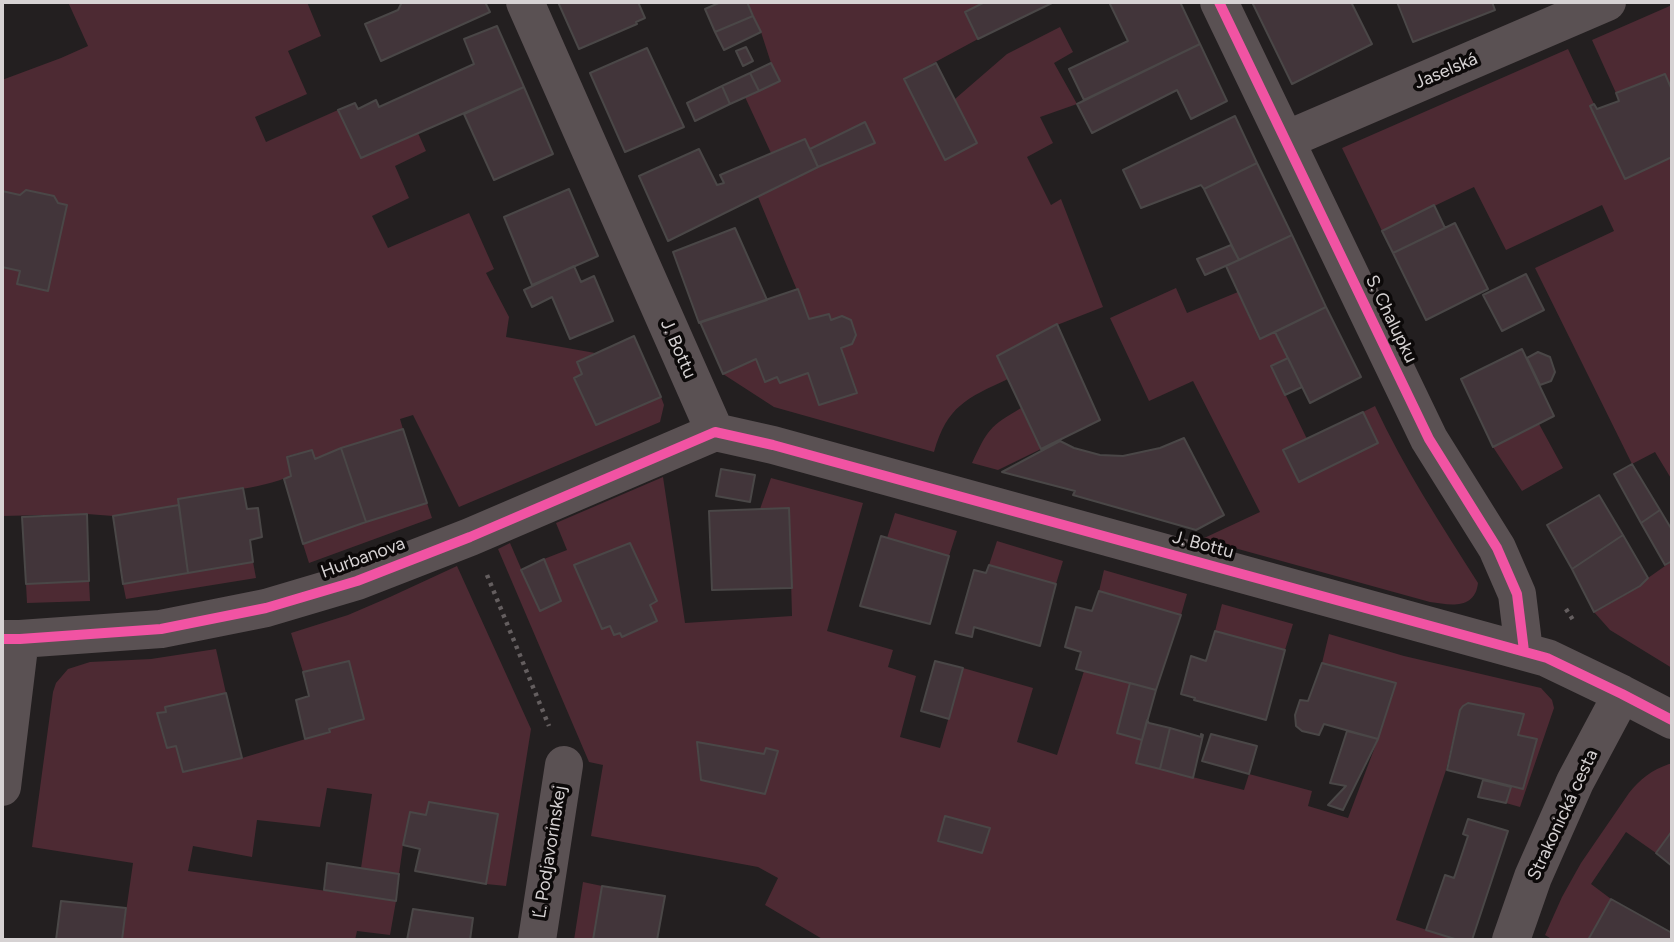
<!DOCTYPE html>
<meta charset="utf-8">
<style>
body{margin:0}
#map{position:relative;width:1674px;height:942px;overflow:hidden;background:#231f20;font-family:Figtree,sans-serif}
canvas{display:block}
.frame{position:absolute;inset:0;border:4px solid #d6d2d3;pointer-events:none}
</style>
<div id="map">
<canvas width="1674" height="942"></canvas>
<div class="frame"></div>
</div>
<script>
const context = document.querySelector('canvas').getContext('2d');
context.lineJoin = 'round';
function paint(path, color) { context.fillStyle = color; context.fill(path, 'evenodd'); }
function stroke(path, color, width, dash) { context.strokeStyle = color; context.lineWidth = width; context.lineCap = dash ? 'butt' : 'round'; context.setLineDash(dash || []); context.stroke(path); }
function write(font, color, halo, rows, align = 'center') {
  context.font = font + ' Figtree,sans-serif'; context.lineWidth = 7; context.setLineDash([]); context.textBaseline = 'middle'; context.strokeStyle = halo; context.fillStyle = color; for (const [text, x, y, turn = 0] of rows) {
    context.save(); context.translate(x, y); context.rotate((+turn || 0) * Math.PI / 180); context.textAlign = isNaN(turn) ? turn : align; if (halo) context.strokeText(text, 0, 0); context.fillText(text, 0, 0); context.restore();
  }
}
const green = new Path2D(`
 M68,2H307L321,36L288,51L307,94L255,117L266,142L338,110L361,158L418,133L426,151L395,166L409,198L372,216L388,248L469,213L494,269L486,273L509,317L506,337L595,353L577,362L582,374L574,379L596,425L661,397L664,405L660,422L459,507L413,415L400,419L403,429L341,448L315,459L312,450L287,456L291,476C260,489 212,493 179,499V505L113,516L87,514L2,516V267L20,271L17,284L67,205L58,203L54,196L27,190L20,195L2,191V80L61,58L88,46Z
 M747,2H985L965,12L978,39L904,79L945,160L977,143L955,99L1007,54L1060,27L1073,52L1054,63L1077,104L1040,117L1053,143L1027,157L1051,205L1061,199L1103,307L1057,325L998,356L1008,379C967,398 947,406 934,452L774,407L723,374L756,359L777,377L780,383L808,373L841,348L852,344L856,335L851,320L842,316L831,320L809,319L758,197L818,167L874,143L865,122L810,149L805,139L771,153L745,97L780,81L771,63L761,32Z
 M1672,5V90L1665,74L1616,93L1592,40Z
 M1568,49L1594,104L1590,107L1625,179L1672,157V480L1655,452L1632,464L1535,268L1614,231L1602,205L1506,250L1474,187L1382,231L1342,148Z
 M1176,288L1187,313L1238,292L1259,339L1275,332L1288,358L1272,367L1307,439L1299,481L1378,443L1363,412L1375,406C1404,468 1441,525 1478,583C1475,610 1450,605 1430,602L1202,539L1260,512L1193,381L1149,401L1110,318Z
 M1021,408L1041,449L998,470L972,463C988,429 989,427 1021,408Z
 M1539,424L1563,468L1522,491L1493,447Z
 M663,477L685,623L792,616L789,508L760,509L771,478L863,503L827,631L893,650L888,667L916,676L900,737L940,748L963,668L1033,688L1017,742L1057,755L1084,671L1130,683L1117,733L1142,740L1137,763L1244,790L1249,774L1312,791L1308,806L1348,818L1378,739L1395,684L1322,663L1329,634L1404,656L1541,688L1552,700L1554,708L1520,807L1506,803L1511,787L1523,789L1537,739L1518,735L1460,710L1446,770L1396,920L1458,940H824L765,905L778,878L758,867L591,836L603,765L589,762L498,549L510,543L539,610L561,602L544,559L567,550L556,523Z
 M427,503L432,518L309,563L303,544L366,522Z
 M895,513L957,531L949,556L887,538Z
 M997,541L1063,561L1056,584L989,565Z
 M1672,561V668L1610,630L1594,612L1640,586L1648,578Z
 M253,562L256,578L126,599L123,584Z
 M457,566L531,729L506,886L486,884L498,814L426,815L410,812L403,845L399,874L361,868L372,794L327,788L320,827L257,820L252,857L193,846L188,871L396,901L390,935L357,931L355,940H122L133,863L32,847L53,692L56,683L68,669L90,662L151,659L216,649L226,693L166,707V712L157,714L167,748L176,746L183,772L242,758L329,732V729L364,719L349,661L303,672L291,633L348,615L390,597Z
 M1104,570L1187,594L1181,615L1099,591Z
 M89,581L90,601L27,603L26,584Z
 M1222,604L1293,624L1285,650L1215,631Z
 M1669,764H1672V831L1656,853L1626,832L1591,884L1611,899L1588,940H1553L1545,935L1562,897L1581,863L1629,793C1640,779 1652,770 1669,764Z
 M583,882L602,886L593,940H574Z`);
const building = new Path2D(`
 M402,2H485L490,12L381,61L365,24L398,10Z
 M558,2H638L645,18L636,22L637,24L579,49Z
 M721,2H747L753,16L715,32L705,9Z
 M985,2H1054L978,39L965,12Z
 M1109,2H1180L1200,44L1084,100L1069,69L1128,41Z
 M1252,2H1351L1372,44L1292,84Z
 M1397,2H1492L1495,10L1413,42Z
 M753,16L761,32L724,50L715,32Z
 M497,26L524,87L361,158L338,110L355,103L358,109L376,100L379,107L474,64L464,39Z
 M1200,44L1227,101L1191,119L1177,90L1092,133L1077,104Z
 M746,47L753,61L743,66L736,51Z
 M647,48L684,127L625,152L590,73Z
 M771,63L780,81L759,91L750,73Z
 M936,63L977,143L945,160L904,79Z
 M750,73L759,91L730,104L722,86Z
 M1665,74L1672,90V157L1625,179L1590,106L1594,104L1597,109L1619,101L1616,93Z
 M722,86L730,104L695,121L687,103Z
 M524,87L553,154L494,180L464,114Z
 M1235,116L1257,163L1204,189L1201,185L1141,208L1123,170Z
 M865,122L875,143L818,167L810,149Z
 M805,139L818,167L668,241L639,176L699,149L717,185L724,183L720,175Z
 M1257,163L1292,235L1239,260L1204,189Z
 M569,189L598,256L532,285L504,217Z
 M26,190L54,196L58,203L67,205L48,291L17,284L20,271L2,267V191L20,195Z
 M1434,205L1445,228L1393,253L1382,231Z
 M1455,223L1488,289L1426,320L1393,253Z
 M735,228L767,300L699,323L673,252Z
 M1292,235L1326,307L1260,339L1226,266Z
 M1231,245L1239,260L1205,275L1197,259Z
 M574,266L581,282L594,276L613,321L570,339L552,297L532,307L524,290Z
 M1526,274L1544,310L1502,331L1483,295Z
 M798,289L809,319L829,314L831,320L842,316L851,320L856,335L852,344L841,348L857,393L819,405L808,373L780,383L777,377L765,382L756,359L723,374L700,322Z
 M1326,307L1361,377L1310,403L1275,332Z
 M1057,324L1100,420L1041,449L997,356Z
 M634,336L661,397L596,425L574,378L582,374L577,362Z
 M1522,349L1554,416L1493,447L1461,379Z
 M1538,352L1550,357L1555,372L1551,381L1540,385L1527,358Z
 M1288,358L1302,387L1285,395L1271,366Z
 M1363,412L1378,443L1299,482L1283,450Z
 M403,429L427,503L366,522L341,448Z
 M1184,438L1224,515L1196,530L1073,495L1075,491L1002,472L1060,441L1074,448L1100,455L1123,456L1160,448Z
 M341,448L366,522L303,544L284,479L291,476L287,457L312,450L315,459Z
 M1632,464L1660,510L1641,523L1614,474Z
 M721,469L755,475L750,502L716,496Z
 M243,488L247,509L258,508L262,537L250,540L253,562L188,573L178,499Z
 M1599,495L1623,535L1572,569L1547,525Z
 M179,505L188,573L123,584L113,516Z
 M789,508L792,588L712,590L709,511Z
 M1660,510L1672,530V561L1665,565L1641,523Z
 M87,514L89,581L26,584L22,517Z
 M1623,535L1648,578L1640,586L1594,612L1572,569Z
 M881,536L949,556L930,624L860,606Z
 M630,543L657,601L650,605L657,621L622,637L620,633L614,635L610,626L602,629L574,565Z
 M544,559L561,601L540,611L521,570Z
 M989,565L1056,584L1040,646L974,627L972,637L956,633L974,570L986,573Z
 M1099,591L1181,615L1156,690L1076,669L1081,652L1065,647L1076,607L1092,611Z
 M1215,631L1285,650L1266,720L1194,700L1195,698L1181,694L1191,656L1206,661Z
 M349,661L364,719L329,729L330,732L305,739L296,700L309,696L303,672Z
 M935,661L963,668L949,719L921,711Z
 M1322,663L1396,683L1378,739L1324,724L1319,735L1302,731L1296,726L1295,715L1300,700L1308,701Z
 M1130,683L1156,690L1142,740L1117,733Z
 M226,693L242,758L183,772L176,746L167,748L157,713L166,712L165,707Z
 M1468,703L1524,714L1518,735L1537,739L1523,789L1447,770L1460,710L1463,706Z
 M1147,720L1149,723L1170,728L1160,769L1136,763Z
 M1170,728L1201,737V734L1203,735L1193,778L1160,769Z
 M1347,731L1378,739L1343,810L1328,805L1346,786L1330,783Z
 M1211,734L1257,746L1249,774L1202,761Z
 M697,742L764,754L766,748L778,751L765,794L701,780Z
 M1483,780L1511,787L1506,803L1478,797Z
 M429,802L498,814L486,884L415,871L420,849L403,845L410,812L426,815Z
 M945,816L990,828L982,853L938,841Z
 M1468,819L1508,831L1472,940H1458L1426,930L1445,875L1454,878L1468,836L1463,834Z
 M1672,831V866L1656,853Z
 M327,863L399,874L396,901L324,890Z
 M602,886L665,896L657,940H593Z
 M1611,899L1672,933V940H1588Z
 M61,901L126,908L122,940H56Z
 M413,909L473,918L470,940H407Z`);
const path = new Path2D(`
 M487,575L549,726
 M1566,609L1575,623`);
const street = new Path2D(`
 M525,2L715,432
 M1219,2L1429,439L1497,548L1517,594L1524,651
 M1286,140L1607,2
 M715,432L773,445L1547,658L1622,694L1672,720
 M2,639H20L161,629L266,608L357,581L470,537L715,432
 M2,787L20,639
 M537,940L564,765
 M1511,940L1533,877L1575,782L1622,694`);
const cycleway = new Path2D(`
 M1219,2L1429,439L1497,548L1517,594L1524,651
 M2,639H20L161,629L266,608L357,581L470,537L715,432L773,445L1547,658L1622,694L1672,720`);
const streetNames = [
 ["Jaselská",1446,71,-23],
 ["S. Chalupku",1391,319,64],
 ["J. Bottu",678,349,66],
 ["J. Bottu",1203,545,15],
 ["Hurbanova",363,558,-20],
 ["Strakonická cesta",1563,815,-65],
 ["Ľ. Podjavorinskej",550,852,-81]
];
paint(green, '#4d2a33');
paint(building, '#42353a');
stroke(building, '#4a4747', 2);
stroke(path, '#645e5f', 4.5, [3.5, 5]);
stroke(street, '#5a5153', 38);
stroke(cycleway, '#f153a3', 10);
write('18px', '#d6d2d3', '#0c0909', streetNames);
</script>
